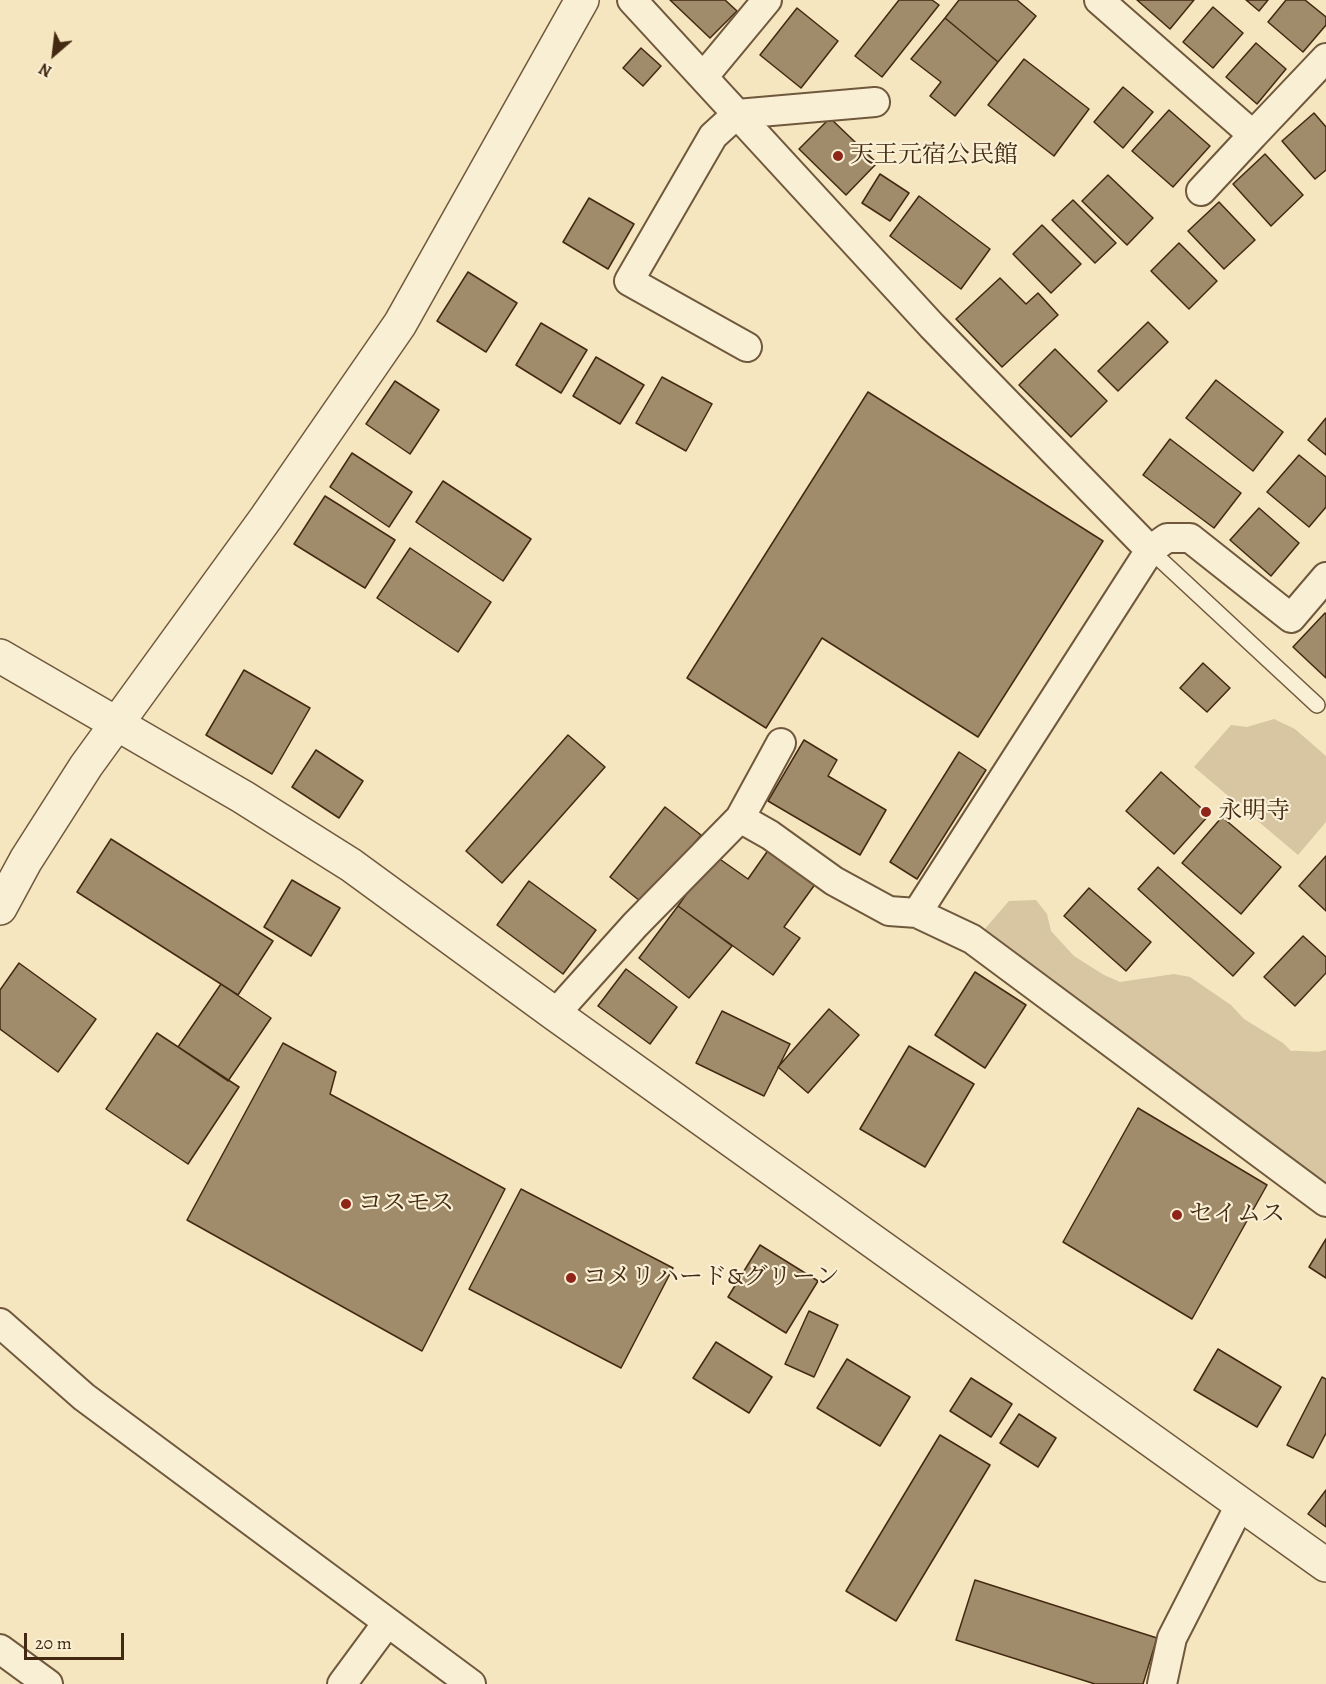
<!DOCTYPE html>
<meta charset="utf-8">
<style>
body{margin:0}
#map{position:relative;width:1326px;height:1684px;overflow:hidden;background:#f5e6bf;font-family:Alegreya,serif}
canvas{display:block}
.north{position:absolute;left:24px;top:24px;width:60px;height:60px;-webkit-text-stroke:4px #f8efd5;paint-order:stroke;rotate:208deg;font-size:16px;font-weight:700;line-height:24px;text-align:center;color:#432911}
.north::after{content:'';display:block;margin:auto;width:21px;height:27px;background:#432911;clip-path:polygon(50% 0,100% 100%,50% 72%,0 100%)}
.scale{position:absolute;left:24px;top:1633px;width:100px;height:27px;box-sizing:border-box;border:3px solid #432911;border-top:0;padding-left:8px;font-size:18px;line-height:21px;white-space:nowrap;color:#432911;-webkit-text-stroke:4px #f8efd5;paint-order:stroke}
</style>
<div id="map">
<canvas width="1326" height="1684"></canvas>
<div class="north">N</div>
<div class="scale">20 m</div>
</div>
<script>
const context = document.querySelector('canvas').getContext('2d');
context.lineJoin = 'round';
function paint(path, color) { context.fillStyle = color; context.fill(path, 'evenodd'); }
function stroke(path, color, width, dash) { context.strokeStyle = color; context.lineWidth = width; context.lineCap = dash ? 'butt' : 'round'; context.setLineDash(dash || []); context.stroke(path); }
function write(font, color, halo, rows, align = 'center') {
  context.font = font + ' Alegreya,"Noto Serif JP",serif'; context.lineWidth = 4.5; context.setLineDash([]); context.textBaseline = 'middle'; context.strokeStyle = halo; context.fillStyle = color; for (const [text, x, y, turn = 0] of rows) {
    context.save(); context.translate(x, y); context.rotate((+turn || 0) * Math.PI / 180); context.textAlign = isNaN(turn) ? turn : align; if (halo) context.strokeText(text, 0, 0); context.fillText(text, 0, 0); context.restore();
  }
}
const green = new Path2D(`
 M1274,719L1295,729L1326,756V822L1298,855L1194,767L1231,725L1247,727Z
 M1036,900L1047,914L1051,931L1074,956L1104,975L1120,982L1174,974L1190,977L1231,1005L1244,1019L1283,1043L1291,1051C1304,1050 1314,1054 1326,1050V1184L983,931L1009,901Z`);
const building = new Path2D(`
 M670,0H725L737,11L710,38Z
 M899,0H932L939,5L882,77L855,56Z
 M959,0H1017L1036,16L998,62L945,18Z
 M1137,0H1194L1170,29Z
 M1246,0H1268L1259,11Z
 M1286,0H1305L1326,17V25L1303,52L1268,22Z
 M1213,7L1243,33L1213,68L1183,42Z
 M797,8L838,41L801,88L760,55Z
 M945,18L998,62L955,116L930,96L941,82L911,59Z
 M1256,43L1286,69L1257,104L1226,77Z
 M641,48L661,66L643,86L623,68Z
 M1024,59L1089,109L1054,156L988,105Z
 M1123,87L1153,112L1123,148L1094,122Z
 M1169,110L1210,146L1173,187L1132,151Z
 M1314,113L1326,127V170L1315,179L1282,141Z
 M830,118L877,163L846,195L799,149Z
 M1265,154L1303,195L1271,226L1233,184Z
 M880,174L909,193L890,221L862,203Z
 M1108,175L1153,218L1127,245L1082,201Z
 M919,196L990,249L961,289L890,236Z
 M589,198L634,224L608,269L563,242Z
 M1073,200L1116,243L1095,263L1052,220Z
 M1219,202L1255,240L1224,269L1188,231Z
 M1042,225L1081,264L1051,293L1013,254Z
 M1179,243L1217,281L1189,309L1151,271Z
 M468,272L517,303L486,352L437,321Z
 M1000,278L1026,304L1038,293L1058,315L1002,367L956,319Z
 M1148,322L1168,342L1118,391L1098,371Z
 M541,323L587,350L561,393L516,365Z
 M1055,349L1107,401L1071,437L1019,385Z
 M596,357L644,385L620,424L573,396Z
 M662,377L712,404L686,451L636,423Z
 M1216,380L1283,432L1253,471L1186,418Z
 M395,381L439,410L410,454L366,424Z
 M868,392L1103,541L978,737L822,638L766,728L687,678Z
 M1326,418V455L1308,440Z
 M1170,439L1241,493L1214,528L1143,475Z
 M352,453L412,492L389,527L330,487Z
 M1299,455L1326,477V507L1309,527L1267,492Z
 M443,481L531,539L503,581L416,522Z
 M325,496L395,540L365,588L294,544Z
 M1259,508L1299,543L1271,576L1230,540Z
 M410,548L491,602L458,652L377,598Z
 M1325,613L1326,614V678L1293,647Z
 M1203,663L1230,688L1207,712L1180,688Z
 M244,670L310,708L272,774L206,735Z
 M568,735L605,767L502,883L466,851Z
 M804,740L837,760L828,776L886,810L860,855L768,801Z
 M316,750L363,781L339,818L292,787Z
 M959,752L986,770L917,879L890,862Z
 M1161,772L1209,815L1174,854L1126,811Z
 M665,807L701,835L645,905L610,877Z
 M1222,817L1281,867L1241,914L1182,863Z
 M111,839L273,941L238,995L77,892Z
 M769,849L816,883L784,927L800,938L773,975L678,906L714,855L748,879Z
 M1326,856V911L1299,886Z
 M1158,867L1254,953L1233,976L1138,889Z
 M292,880L340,908L311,956L264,927Z
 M529,881L596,930L563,974L497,925Z
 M1089,888L1151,942L1126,971L1064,916Z
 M678,906L732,946L689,998L639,958Z
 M1303,936L1326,957V973L1295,1006L1264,977Z
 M19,963L96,1019L58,1072L0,1029V990Z
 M626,969L677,1007L650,1044L598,1006Z
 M975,972L1026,1005L985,1068L935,1035Z
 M221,984L271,1018L228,1081L178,1047Z
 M829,1009L859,1035L808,1093L778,1067Z
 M722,1011L790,1044L764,1096L696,1063Z
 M157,1033L239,1087L188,1164L106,1109Z
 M283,1043L336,1072L330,1094L505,1189L422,1351L187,1220Z
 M909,1046L974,1084L925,1167L860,1129Z
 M1138,1108L1267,1185L1192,1319L1063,1242Z
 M521,1189L673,1268L621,1368L469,1289Z
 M1326,1239V1278L1309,1267Z
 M760,1245L818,1281L786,1333L728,1297Z
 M809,1311L838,1325L814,1377L785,1364Z
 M716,1342L772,1377L749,1413L693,1378Z
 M1218,1349L1281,1387L1257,1427L1194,1390Z
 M847,1359L910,1397L880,1446L817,1408Z
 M1322,1377L1326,1379V1433L1313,1458L1287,1445Z
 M971,1378L1012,1404L991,1437L950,1411Z
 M1019,1414L1056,1438L1038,1467L1000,1443Z
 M940,1435L990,1465L896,1621L846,1591Z
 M1326,1490V1527L1308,1514Z
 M975,1580L1157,1638L1143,1684H1095L956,1640Z`);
const service = new Path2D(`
 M1150,550L1317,705`);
const minor = new Path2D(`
 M632,0L932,326L1150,550
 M1099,0L1253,135L1326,58
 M704,76L767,0
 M1201,191L1253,135
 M747,347L629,281L713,136L737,114L875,102
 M740,818L770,835L834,881L889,911L917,913L972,939L1326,1202
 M917,913L1150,550L1167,538H1190L1291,618L1326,577
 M555,1014L635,925L740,818L781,743
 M0,1323L84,1397L471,1684
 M0,1649L48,1684
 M342,1684L387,1623
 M1162,1684L1172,1638L1241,1503`);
const tertiary = new Path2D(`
 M0,656L243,797L351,865L555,1014L1326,1565
 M0,908L26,860L86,766L266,518L400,324L582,0`);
const markers = [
 [838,156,6,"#8f2418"],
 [1206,812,6,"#8f2418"],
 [346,1204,6,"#8f2418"],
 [1177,1215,6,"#8f2418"],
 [571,1278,6,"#8f2418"]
];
const poiNames = [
 ["天王元宿公民館",850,156],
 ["永明寺",1218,812],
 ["コスモス",358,1204],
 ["セイムス",1189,1215],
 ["コメリハード&グリーン",583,1278]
];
paint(green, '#d7c6a1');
paint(building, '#a08b6b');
stroke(building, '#432911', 1.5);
stroke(service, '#70583c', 18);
stroke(minor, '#70583c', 32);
stroke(tertiary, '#70583c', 36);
stroke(service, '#f8efd5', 15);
stroke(minor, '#f8efd5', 28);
stroke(tertiary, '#f8efd5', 33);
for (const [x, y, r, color] of markers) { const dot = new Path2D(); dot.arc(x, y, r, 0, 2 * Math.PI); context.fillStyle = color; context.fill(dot); stroke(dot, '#f8efd5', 2); }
write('24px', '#432911', '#f8efd5', poiNames, 'left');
</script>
